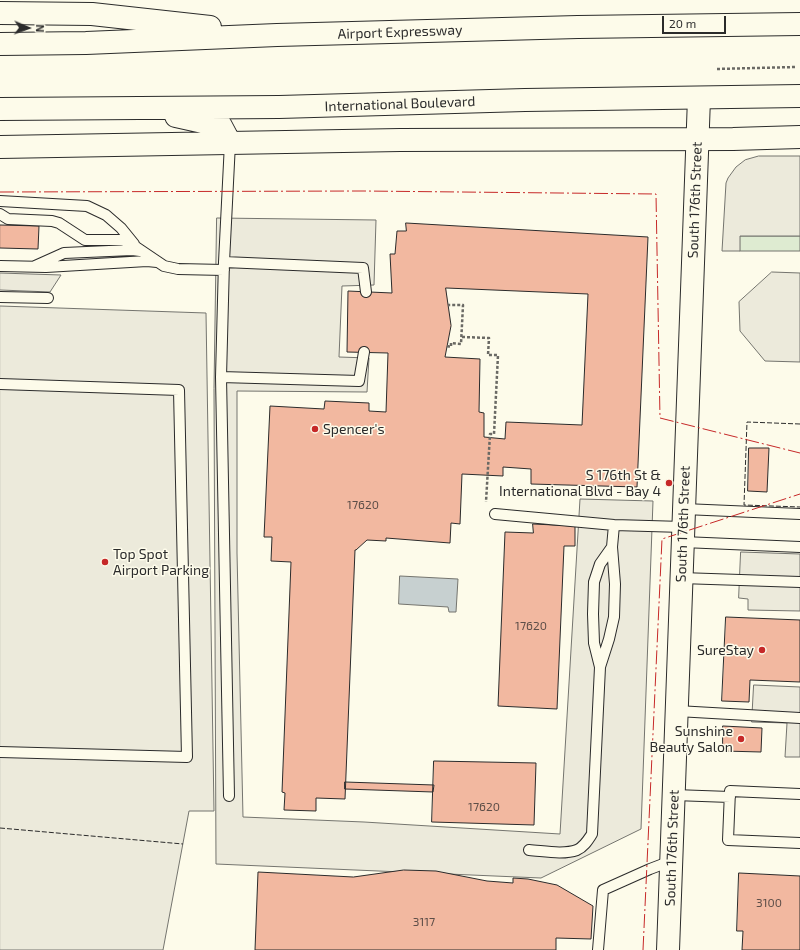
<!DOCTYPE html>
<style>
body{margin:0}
#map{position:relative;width:800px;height:950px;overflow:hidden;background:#fdfbea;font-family:"Exo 2",sans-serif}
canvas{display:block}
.north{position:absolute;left:8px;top:8px;width:40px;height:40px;-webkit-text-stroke:3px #fdfbea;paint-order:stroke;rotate:92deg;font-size:11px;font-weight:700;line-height:16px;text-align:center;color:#2b2b2b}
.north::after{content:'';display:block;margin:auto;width:14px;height:18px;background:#2b2b2b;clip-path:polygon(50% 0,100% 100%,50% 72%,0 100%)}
.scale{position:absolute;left:662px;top:16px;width:64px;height:18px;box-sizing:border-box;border:2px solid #2b2b2b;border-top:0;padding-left:5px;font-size:12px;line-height:14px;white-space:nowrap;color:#2b2b2b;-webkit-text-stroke:3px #fdfbea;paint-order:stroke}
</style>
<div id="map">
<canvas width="800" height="950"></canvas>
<div class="north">N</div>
<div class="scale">20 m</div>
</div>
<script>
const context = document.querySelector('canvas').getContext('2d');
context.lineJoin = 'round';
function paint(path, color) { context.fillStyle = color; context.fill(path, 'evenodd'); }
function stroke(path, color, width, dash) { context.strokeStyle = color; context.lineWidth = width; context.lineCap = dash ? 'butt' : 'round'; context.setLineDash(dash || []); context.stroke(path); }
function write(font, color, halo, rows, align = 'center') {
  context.font = font + ' "Exo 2",sans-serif'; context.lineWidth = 3; context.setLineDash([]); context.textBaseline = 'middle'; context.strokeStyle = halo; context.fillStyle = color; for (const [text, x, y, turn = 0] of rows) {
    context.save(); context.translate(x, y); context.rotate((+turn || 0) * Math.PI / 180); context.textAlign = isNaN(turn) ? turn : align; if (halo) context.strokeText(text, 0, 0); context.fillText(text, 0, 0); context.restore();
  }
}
const green = new Path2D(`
 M740,236H800V251H740Z`);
const parking = new Path2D(`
 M759,156H800V236H740V251H722L726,183L728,178L736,167L745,160Z
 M217,218L376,220L374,285L342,286L339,357L369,358L367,392L237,391V553L243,817L364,822L560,834L580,499L653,501L641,829L541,878L216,864L214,389Z
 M772,272L800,273V362L765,361L740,331L739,302Z
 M0,273L61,275L50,292L0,290Z
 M0,306L206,313L214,811H189L163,950H0Z
 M741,552L800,554V611L748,610V599L739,598Z
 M754,685L800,687V757H785L787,723L752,722Z`);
const water = new Path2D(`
 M400,576L458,579L456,612H449L448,607L399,604Z`);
const building = new Path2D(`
 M406,223L648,237L637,487L531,484V469L503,467V476L462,474L460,524L451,523L450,543L386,538V541L367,540L356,550H355L345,799L316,798V811L284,810L285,793L282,792L291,562L271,561L272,537H264L270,406L324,409L325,401L369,403V411L386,412L388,353L347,352L348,291L392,293L390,254H395L397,231H406ZM446,288L588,294L582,425L506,422L505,439L484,437V413L479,412L480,359L445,357L451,326Z
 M0,225L39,226L38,249L0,248Z
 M749,448H769L767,492L748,491Z
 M533,524L575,526V546H564L557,709L498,706L505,532L533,533Z
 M726,617L800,620V682L750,680L749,702L722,701Z
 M723,726L762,728L761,752L723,751Z
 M434,761L536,763L534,825L432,822Z
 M345,782L434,785L433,792L345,789Z
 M404,870L436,871L487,881L513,883V878L528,879L557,885L593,906L591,939L556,938V950H255L258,872L353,877Z
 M739,873L800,876V950H742L743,931H737Z`);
const path = new Path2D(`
 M717,69L795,67
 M462,337L489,338L488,355H498L494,434H490L486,502
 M447,346L451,347V343L461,344L463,305H448`);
const lane = new Path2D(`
 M0,201L87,206L106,215L121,228L134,244
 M0,214L8,219L52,221L59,223L85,240H122L127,241L164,266L178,269L224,270
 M224,262L363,268L366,292
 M0,266L46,267L147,261L157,262
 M35,266L64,253L132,250L140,251
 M0,297L48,298
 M221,377L359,381L364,352
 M0,384L179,390L187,757L0,752
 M684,509L800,514
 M495,514L614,525L683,527
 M683,542L800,547
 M681,578L800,582
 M600,667L609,639L614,617L615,584L612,547L614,525
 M677,711L800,718
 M800,794L730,791L728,840L800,843
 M674,795L730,797
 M229,796L221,377L224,262L230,143
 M529,850C544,851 563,855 577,850C584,847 588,840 592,834L600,667L594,643L593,614L594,582L600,564L612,547
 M598,950L603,890L650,869L671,861`);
const secondary = new Path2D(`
 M668,950L699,98`);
const primary = new Path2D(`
 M0,109L279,107L525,100L800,96
 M176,116L221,126L230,143
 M0,147L400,140L733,139L800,137`);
const highway = new Path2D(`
 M0,13L92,14L210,27
 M0,44L86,43L277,35L578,27L800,24`);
const fence = new Path2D(`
 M800,424L747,422L744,505L800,507
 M0,828L183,844`);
const power = new Path2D(`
 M0,192L363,191L656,194L660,418L800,453
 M643,950L662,539L800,494`);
const markers = [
 [315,429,4,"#c62828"],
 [669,483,4,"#c62828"],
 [105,562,4,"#c62828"],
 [762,650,4,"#c62828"],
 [741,739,4,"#c62828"]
];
const numberNames = [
 ["17620",363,505],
 ["17620",531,626],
 ["17620",484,807],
 ["3100",769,903],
 ["3117",424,922]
];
const streetNames = [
 ["Airport Expressway",400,32,-2],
 ["International Boulevard",400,104,-2],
 ["South 176th Street",695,200,-88],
 ["South 176th Street",683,524,-88],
 ["South 176th Street",672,848,-88]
];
const poiNames = [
 ["Spencer's",323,429,"left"],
 ["S 176th St &",661,475],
 ["International Blvd - Bay 4",661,491],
 ["Top Spot",113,554,"left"],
 ["Airport Parking",113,570,"left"],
 ["SureStay",754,650],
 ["Sunshine",733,731],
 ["Beauty Salon",733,747]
];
paint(green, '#deebd1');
stroke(green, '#74746e', 1);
paint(parking, '#eceadb');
stroke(parking, '#74746e', 1);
paint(water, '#c7d0d0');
stroke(water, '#74746e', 1);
paint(building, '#f2b8a0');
stroke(building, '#2b2b2b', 1);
stroke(lane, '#2b2b2b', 12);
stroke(secondary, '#2b2b2b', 24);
stroke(primary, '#2b2b2b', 24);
stroke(highway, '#2b2b2b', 24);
stroke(path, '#6a6964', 2.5, [3, 2]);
stroke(lane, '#fdfbea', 10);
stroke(secondary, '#fdfbea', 22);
stroke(primary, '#fdfbea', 22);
stroke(highway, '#fdfbea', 22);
stroke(fence, '#2b2b2b', 1, [5, 2]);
stroke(power, '#c62828', 1, [14, 3, 2, 3]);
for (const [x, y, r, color] of markers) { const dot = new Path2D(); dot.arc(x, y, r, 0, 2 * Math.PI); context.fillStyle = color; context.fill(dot); stroke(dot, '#fdfbea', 1.5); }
write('12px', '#5d4e48', null, numberNames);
write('14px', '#2b2b2b', '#fdfbea', streetNames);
write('14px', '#2b2b2b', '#fdfbea', poiNames, 'right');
</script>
